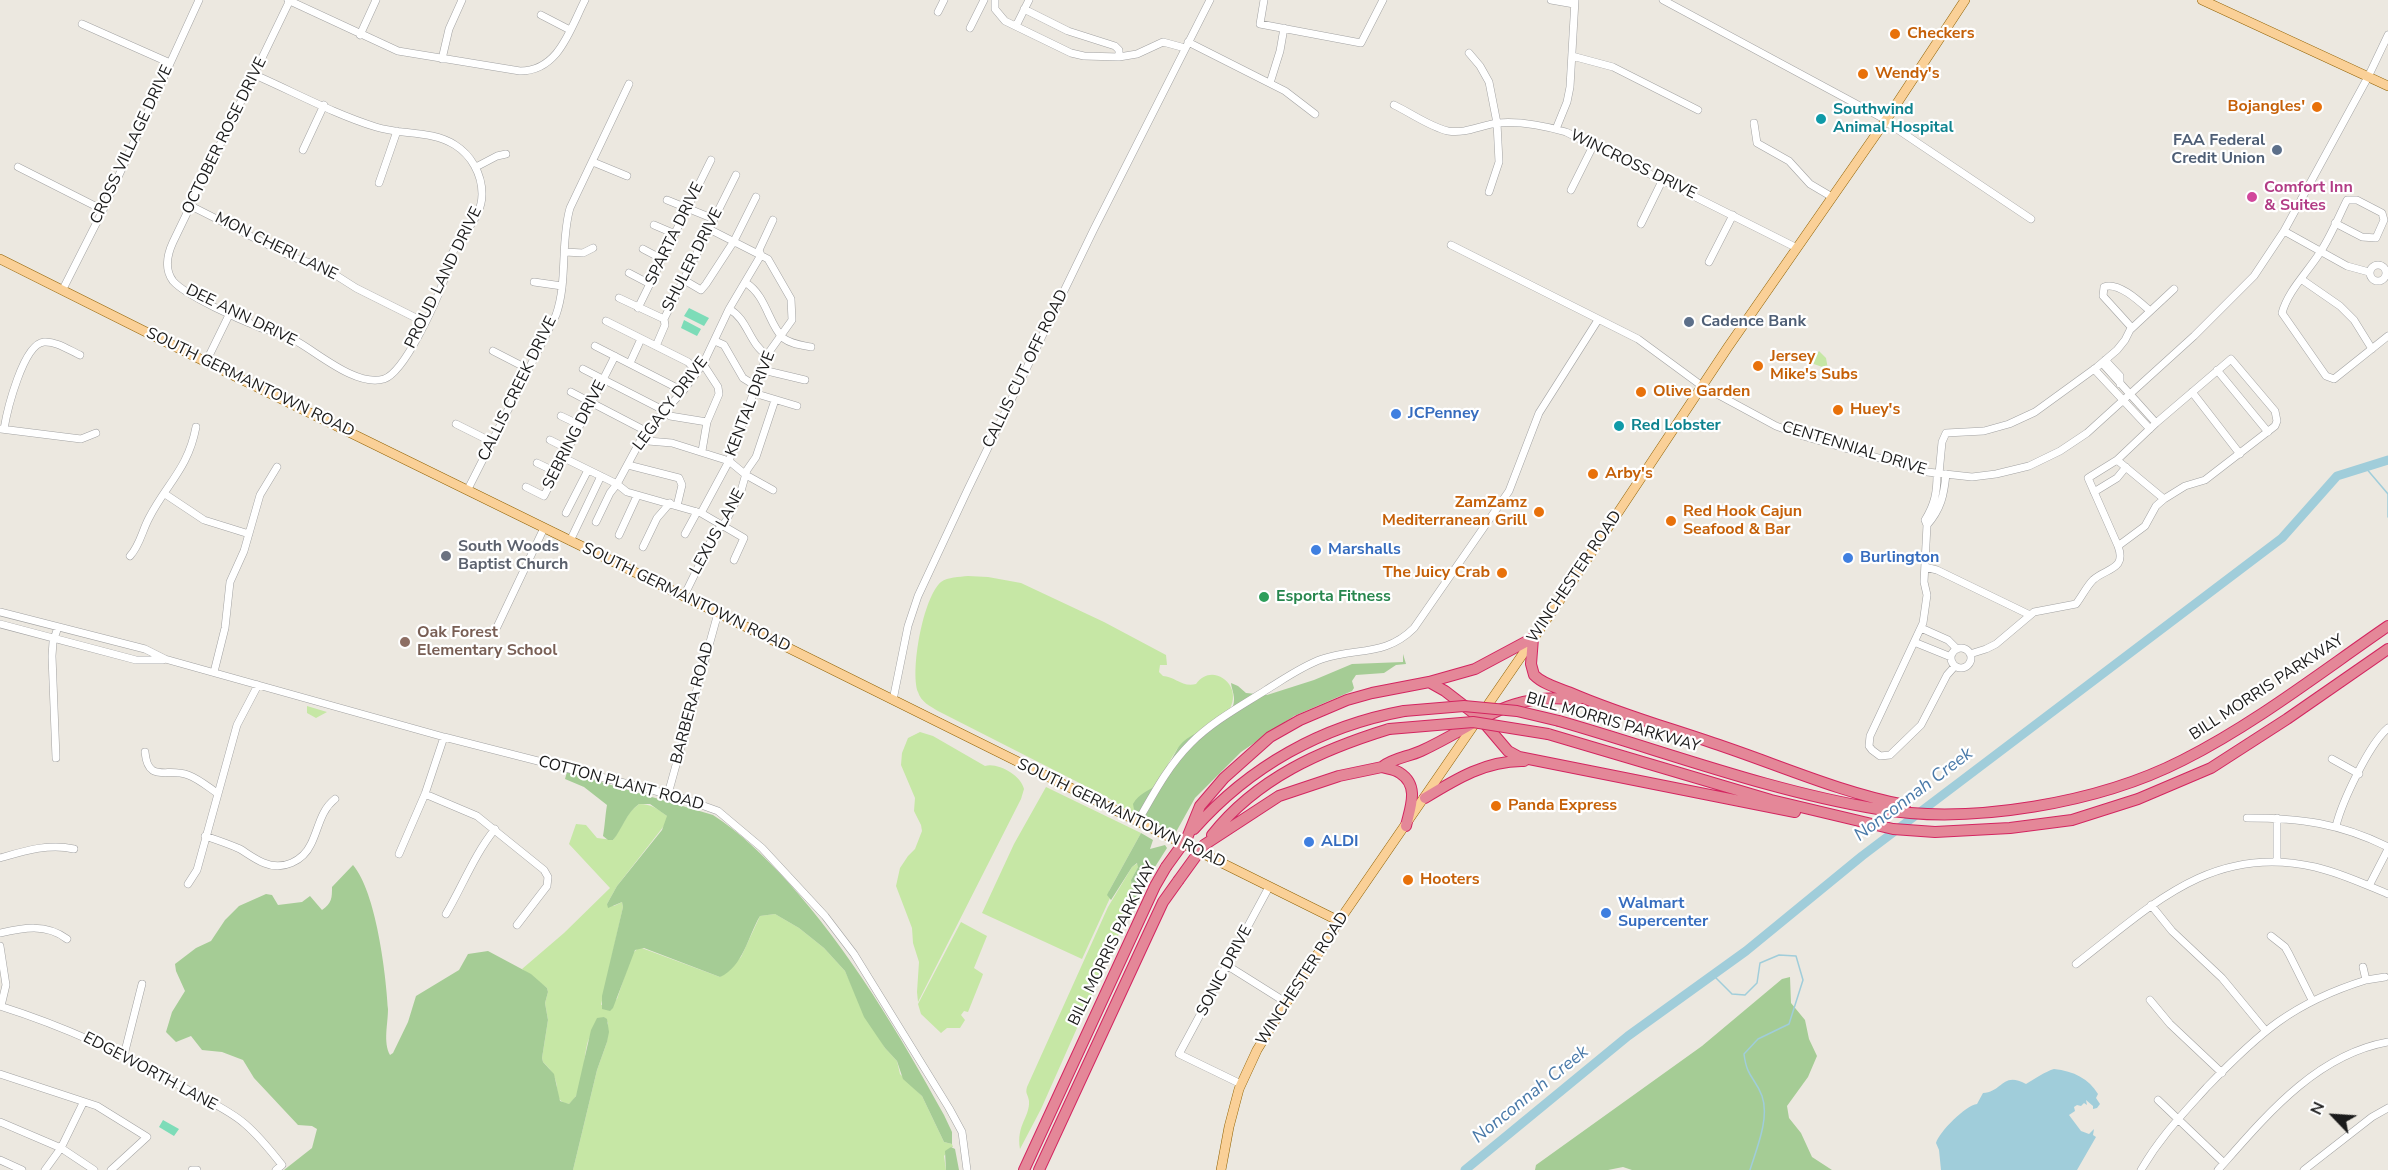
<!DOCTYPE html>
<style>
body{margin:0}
#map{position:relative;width:2388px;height:1170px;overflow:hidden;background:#ece8e0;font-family:"Nunito Sans",sans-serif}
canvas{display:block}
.north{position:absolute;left:2304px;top:1086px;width:60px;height:60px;-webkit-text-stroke:4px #fff;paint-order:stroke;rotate:295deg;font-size:16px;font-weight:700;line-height:24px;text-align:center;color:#1b1b1b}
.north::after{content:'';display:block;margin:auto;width:21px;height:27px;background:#1b1b1b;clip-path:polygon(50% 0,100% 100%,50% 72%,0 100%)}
</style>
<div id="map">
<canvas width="2388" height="1170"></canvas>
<div class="north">N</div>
</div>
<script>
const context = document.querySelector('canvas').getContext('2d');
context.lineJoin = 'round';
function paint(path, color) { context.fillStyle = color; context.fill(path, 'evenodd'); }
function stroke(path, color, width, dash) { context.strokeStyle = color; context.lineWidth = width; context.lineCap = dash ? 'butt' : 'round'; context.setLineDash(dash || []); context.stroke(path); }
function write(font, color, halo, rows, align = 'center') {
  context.font = font + ' "Nunito Sans",sans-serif'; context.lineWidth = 4.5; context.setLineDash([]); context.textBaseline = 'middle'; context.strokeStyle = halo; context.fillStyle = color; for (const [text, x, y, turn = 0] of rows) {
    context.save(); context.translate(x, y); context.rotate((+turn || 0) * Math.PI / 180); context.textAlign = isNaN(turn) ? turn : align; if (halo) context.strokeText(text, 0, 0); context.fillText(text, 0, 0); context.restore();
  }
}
const grass = new Path2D(`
 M1819,351L1826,358L1828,369L1811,363Z
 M968,576L988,577L1021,583L1104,622L1166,655L1167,665H1160L1159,672L1163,676C1174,676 1183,688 1196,684C1213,660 1247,688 1227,713L1177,749L1168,764L1166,777L1133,811L1135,815L1107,797L938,711C930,706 921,702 918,692C910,671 923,597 941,582C948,577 959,577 968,576Z
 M307,706L327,712L316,718L307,713Z
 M920,732L933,736L985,766C997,762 1021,775 1024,789L1021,799L918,1002L917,992L919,962L913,943L912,928L896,886L900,868L908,856L915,849L922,831L921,825L914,811L915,798L901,765L902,753L908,738Z
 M1046,787L1141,833L1109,891L1110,898L1082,959L982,913L1014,844Z
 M639,804C652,804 658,809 667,816V822L617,886L607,904L614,906L622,902L623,907L601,1005L617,999L632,954L639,947L720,977L741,957L760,916L775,914L799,928L824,948L845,971L861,1006L885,1048L897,1061L900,1074L922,1096L944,1142L952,1144L953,1147H951L944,1156L946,1170H573L597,1070L607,1042L608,1023L604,1017C599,1024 591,1033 588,1041C582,1060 586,1091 569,1104C554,1101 559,1093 556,1082C554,1073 549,1068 543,1062L542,1058L548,1020L545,1003L548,992L547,988L522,969L564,933L610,888L569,844L576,824L586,825L597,838L613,840L630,812Z
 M1138,863V867L1131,880L1134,900L1041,1109L1020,1149C1016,1125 1030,1117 1029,1101C1028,1094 1025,1094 1027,1087L1108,907L1132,867Z
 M961,922L987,936L974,968L983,974L982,977L968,1012L964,1011L961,1015L965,1020L960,1028H947L941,1033L921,1014L918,1004Z`);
const forest = new Path2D(`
 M1403,654L1406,664L1396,665L1384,673L1356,675L1352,681L1354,688L1352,691L1294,716L1241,752L1195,798L1176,832L1135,815L1133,804C1139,793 1149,791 1158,784C1168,777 1171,752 1184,741C1199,729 1224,724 1233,706C1236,697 1232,691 1231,683L1238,686L1246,693L1267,695L1314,680L1352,664L1403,662Z
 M567,772L713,815C741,833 764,856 787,881C850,951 899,1033 944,1115L952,1132V1144L944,1142L922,1096L903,1079L897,1061L885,1048L864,1017L845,971L824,948L799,928L775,914L760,916C748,936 743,967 720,977L644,948L635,950L613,1008L610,1011L602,1009V996L623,907L622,902L608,908L607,904L617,886L662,830L667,816L650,804H639C626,813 623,828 613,840H608L603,836C605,825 605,817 607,805L584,787L565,779Z
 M1141,833L1153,840L1150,849L1165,845L1167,848L1134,900L1131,880L1138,867L1137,863L1132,867L1111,900L1107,895L1109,891Z
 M353,865C376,892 386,973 388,1009C388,1024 383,1042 390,1055L393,1053L408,1022L416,996L459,970L468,954L488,951L531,974L547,988L548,992L545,1003L548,1020L542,1058L543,1062L554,1074L560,1101L569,1104L576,1096L591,1030L597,1018L604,1017L607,1019L609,1032L607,1042L597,1070L573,1170H284L312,1148L317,1129L312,1126L298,1125L254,1078L243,1060L222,1052L202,1050L191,1036L176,1042L166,1032L172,1012L185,991L176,971L175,964L196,948L211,941L225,920L239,906L266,894L272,895L278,905L302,902L310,896L322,910C332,903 332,898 332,887Z
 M1790,977L1791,1003L1805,1020L1809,1039L1817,1056L1808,1077L1787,1106L1789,1118L1801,1133L1812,1157L1832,1170H1632L1623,1167L1608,1170H1535L1536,1165L1702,1046L1782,979Z
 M951,1147L955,1149L959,1170H946L945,1151Z`);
const pitch = new Path2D(`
 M689,308L709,318L704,326L684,316Z
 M684,320L701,329L697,336L681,328Z
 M163,1120L179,1129L174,1136L159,1127Z`);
const water = new Path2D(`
 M2054,1069C2074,1071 2089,1079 2098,1094L2096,1098L2100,1104L2097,1108L2093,1109V1106L2086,1100L2087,1105L2084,1103L2081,1106L2077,1105L2074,1107L2075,1111L2069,1115L2081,1131L2089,1134L2094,1129L2093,1135L2096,1137L2077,1170H1941L1939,1150L1936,1143C1939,1132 1966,1105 1977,1104L1983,1093C2003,1092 2002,1071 2026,1084C2033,1080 2046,1071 2054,1069Z`);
const stream = new Path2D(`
 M2365,467L2388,494V517
 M1713,975L1732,994L1745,995L1757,983L1760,963L1779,955L1796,956L1803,980L1789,1024L1758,1039L1744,1054C1747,1078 1755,1077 1762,1096C1770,1118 1756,1150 1750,1170`);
const river = new Path2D(`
 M1465,1170L1628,1036L1746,951L1862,856L2282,538L2337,476L2388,460`);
const minor = new Path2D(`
 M288,0L398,51L520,71C559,71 570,29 585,0
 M995,0V9L1005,21L1071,53L1084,56L1119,57
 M1264,0L1260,24L1361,43L1383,0
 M1551,0L1574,4
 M1663,0L1886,120
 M1024,9L1068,31L1115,46L1119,50V57L1137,54L1163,42L1185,48
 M938,12L944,0
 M541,15L570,30
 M82,24L170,63
 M1016,26L1029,0
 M970,28L984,0
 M360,35L376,0
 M1188,42L1285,91L1315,114
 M1469,53L1480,66L1489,82L1497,123L1499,162L1489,192
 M1572,56L1613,67L1698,110
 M442,59L449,29L462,0
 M255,75C294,92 334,114 376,127C400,135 432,130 455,145C471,155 482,174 482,194C482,219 461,233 452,254C449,262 448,272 444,280C436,302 405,372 384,379C354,388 312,347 287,336C278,332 269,331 261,328C241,320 186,296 173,281C164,269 167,255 173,242L290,0
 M1270,83L1280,51L1284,28
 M1394,105C1411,113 1430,127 1448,131C1466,134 1481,125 1498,123C1521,121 1545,126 1566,132L1795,247
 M1885,121L2031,219
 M1754,123L1757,143L1789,161L1810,184L1832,197
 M1556,129L1567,102L1570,87L1575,0
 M303,150L324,105
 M593,162L627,176
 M18,167L103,210
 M476,167L497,156L506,154
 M379,183L397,131
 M1571,190L1594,144
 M667,200L714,219
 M191,206L292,257L323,267L356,288L424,322
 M2335,223L2362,237L2376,238L2384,220L2382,213L2357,200H2347C2338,218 2330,238 2319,254C2306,274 2288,291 2282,313L2326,376L2334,379L2388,336
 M1641,224L1663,179
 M654,225L675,234
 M2284,231L2347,266L2369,272
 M1451,245L1638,339L1702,386L1776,426L1803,436L1927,472L1972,477L1996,474L2029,466L2060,451L2087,433L2194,336L2254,276L2284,231L2368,77L2388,35
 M643,249L662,259
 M565,252L583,253L593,248
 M1709,262L1733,215
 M2370 273a8 8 0 1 1 16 0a8 8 0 1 1-16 0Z
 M629,273L650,284
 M2301,279L2340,306L2354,320L2372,349
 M684,280L701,290L706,284L734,241L756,197
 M534,282L562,286
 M746,283C766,295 769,325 783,338C791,344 801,345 811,347
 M63,289L103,210L199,0
 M619,298L664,319
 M638,308L711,160
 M729,309C748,319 749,344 767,355
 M606,321L688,362L696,371
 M2132,328L2103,296L2104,287C2118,281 2140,302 2150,311
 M715,341L724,345L743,378L756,386
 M595,346L683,391
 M656,346L665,325L664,319L736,175
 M493,351L528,369
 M2105,360L2120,376V384
 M206,362L230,313
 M630,363L641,339
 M2102,363L2156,423
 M583,369L665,411L670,416L707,422
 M2094,369L2150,429
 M763,370L805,380
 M2217,370L2268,432
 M754,390L757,394L797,406
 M571,392L642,429L648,441L672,443L729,461L746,475L773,490
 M2192,392L2240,454
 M561,416L580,425
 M456,424L492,442
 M1,429L81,439L96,433
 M4,429C7,411 23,344 44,342C56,341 69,350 80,355
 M550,440L568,449
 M702,451L707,422L719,394L718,387L703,364
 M564,458L617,484L627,492L701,513L744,538L734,560
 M2117,460L2164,499
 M537,463L556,472
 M628,465L679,478L682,485L677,506
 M1937,474C1937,492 1935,504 1925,520L1927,525C1941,509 1944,495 1946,474
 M1939,474L1942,442L1946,433L1984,431L2009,424L2035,412L2097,367L2117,350L2125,340L2130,330L2174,289
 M526,487L544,496L615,356
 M468,489L556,315C568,281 560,243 570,208L629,84
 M2094,492L2117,478L2126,467
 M165,494L204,520L249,534
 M566,513L588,470
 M701,513L729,461L767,355L792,320L791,299L768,259L709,229
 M596,522L610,493L617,484L644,434L683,391L703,364L729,309L761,255L759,250L773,220
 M1927,525L1924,582L1927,595L1923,623L1870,736L1869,746L1872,750L1880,756L1890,755L1921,725L1947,675L1955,666
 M685,534L697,512
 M619,535L637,496
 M570,541L601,476
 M643,547L657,518L670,503
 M130,556C140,545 142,531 149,518C167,483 188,469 196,427
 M1925,567L1937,570L2030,615
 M684,596L715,533L726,521L741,491L747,470L756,457L775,400
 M0,612L145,649L165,659L444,737L679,797L718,811L762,848L825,916L854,954L949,1108L962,1132L967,1170
 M0,624L136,660H163
 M497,627L544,528
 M1921,628L1948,640L1957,649
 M1914,642L1951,657
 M1951 658a10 10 0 1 1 20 0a10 10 0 1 1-20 0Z
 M1970,654L1986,649L1996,644L2034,612L2076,604C2082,596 2087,586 2093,580C2106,568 2127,570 2118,546L2145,526L2156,506L2164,499L2185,486L2205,480L2275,426L2277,421L2275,411L2231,359L2156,423L2117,460L2088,478L2118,546
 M214,672L225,628L230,582L244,551L260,495L277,467
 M893,700L908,626L918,596L968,489L1094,229L1210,0
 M145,752C148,784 167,767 188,775C199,779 208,787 217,793
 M56,758L52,656L53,642L58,627
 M2332,759L2359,774
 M425,794L477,816L544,870L548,877L547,886L517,925
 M668,794L718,613
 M2247,818C2300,818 2340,823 2388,847
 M1138,821C1154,793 1168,766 1191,743C1213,721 1241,706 1266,690C1284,679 1302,666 1322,659C1357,647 1385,657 1414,628L1509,491L1539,413L1598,320
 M2336,826C2342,802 2369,744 2388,728
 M205,836C217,840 229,844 240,849C248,854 256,860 264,863C283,871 303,861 311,844C319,828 320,811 335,799
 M399,854L425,794L444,737
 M0,858C24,851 49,843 74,849
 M2277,861V818
 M188,884L197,870L237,725L258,685
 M2369,886L2388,849
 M2151,905L2172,931L2222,978L2265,1030
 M446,914C463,885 474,855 495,829
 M0,933C23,928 46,923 67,939
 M2271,936L2285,947L2289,954L2312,1000
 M0,946L6,985L1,1006
 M2076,964C2151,906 2212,843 2315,867C2341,873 2364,884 2388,894
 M1228,966L1287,1003
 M2366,980L2385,977
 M2150,1000L2170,1024L2222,1073
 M0,1006C67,1027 129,1056 190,1091C208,1101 229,1110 245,1124C259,1136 271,1151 282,1165L276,1170
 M124,1055L142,984
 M0,1074L97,1106L147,1137L111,1170
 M1241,1084L1179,1054L1269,887
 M2158,1100L2224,1163
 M0,1122L61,1148L94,1170
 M0,1160L22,1170
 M45,1170L61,1148L83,1103
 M192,1170H197
 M2141,1170C2161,1136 2181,1116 2207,1087C2259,1033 2292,1003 2366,980L2363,967
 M2218,1170C2265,1117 2315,1055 2388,1042
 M2304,1170L2372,1117L2388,1108`);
const major = new Path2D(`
 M2202,0L2388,86
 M0,259L206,362L718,613L1339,921
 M1221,1170L1229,1127L1239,1089L1257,1050L1281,1011L1339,921L1560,600L1728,347L1886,120L1965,0`);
const highway = new Path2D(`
 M1533,638L1531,664L1534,675C1544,685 1559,688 1571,693C1617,713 1666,727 1713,743C1777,764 1838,792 1905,805
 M1429,682L1475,669L1533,638
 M1559,721C1664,751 1769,791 1878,809C1971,825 2099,803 2183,760C2256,723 2321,672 2388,626
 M1548,734L1771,800L1893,829L1935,832L2010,828L2072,820L2138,799L2211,768L2287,719L2388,649
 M1382,767C1388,769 1395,769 1400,773C1420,786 1410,808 1406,826
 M1425,798C1456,779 1487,760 1524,761
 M1194,829C1250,766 1322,726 1404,711
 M1212,835C1257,778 1321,750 1389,729
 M1187,838L1200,806L1224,778L1270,737L1300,720L1347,700L1372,693L1429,682L1445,691L1480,718L1508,751L1519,757L1795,812
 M1204,845L1279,796L1339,776L1382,767C1393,758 1408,757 1421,751C1478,725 1509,690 1578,700
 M1024,1170L1155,886L1166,867
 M1039,1170L1150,930L1163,902L1178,881`);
const highwayBridge = new Path2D(`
 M1404,711L1464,706L1517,711L1559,721
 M1389,729L1473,722L1548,734
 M1166,867L1187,838
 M1178,881L1204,845`);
const markers = [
 [1895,34,6,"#e8710a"],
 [1863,74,6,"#e8710a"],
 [2317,107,6,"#e8710a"],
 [1821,119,6,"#0f9aa8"],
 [2277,150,6,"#5c6f8a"],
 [2252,197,6,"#d1479c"],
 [1689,322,6,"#5c6f8a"],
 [1758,366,6,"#e8710a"],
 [1641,392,6,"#e8710a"],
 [1838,410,6,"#e8710a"],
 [1396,414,6,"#3f7fe0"],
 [1619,426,6,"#0f9aa8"],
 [1593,474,6,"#e8710a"],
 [1539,512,6,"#e8710a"],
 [1671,521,6,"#e8710a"],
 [1316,550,6,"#3f7fe0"],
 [446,556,6,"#6b7280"],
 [1848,558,6,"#3f7fe0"],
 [1502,573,6,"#e8710a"],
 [1264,597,6,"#2e9e5b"],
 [405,642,6,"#8d6e63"],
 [1496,806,6,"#e8710a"],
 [1309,842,6,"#3f7fe0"],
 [1408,880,6,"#e8710a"],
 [1606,913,6,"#3f7fe0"]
];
const foodNames = [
 ["Checkers",1907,34],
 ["Wendy's",1875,74],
 ["Bojangles'",2305,107,"right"],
 ["Jersey",1770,357],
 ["Mike's Subs",1770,375],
 ["Olive Garden",1653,392],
 ["Huey's",1850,410],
 ["Arby's",1605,474],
 ["ZamZamz",1527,503,"right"],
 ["Mediterranean Grill",1527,521,"right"],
 ["Red Hook Cajun",1683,512],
 ["Seafood & Bar",1683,530],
 ["The Juicy Crab",1490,573,"right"],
 ["Panda Express",1508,806],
 ["Hooters",1420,880]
];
const cultureNames = [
 ["Southwind",1833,110],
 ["Animal Hospital",1833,128],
 ["Red Lobster",1631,426]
];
const streetNames = [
 ["OCTOBER ROSE DRIVE",225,136,-64],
 ["CROSS VILLAGE DRIVE",132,145,-65],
 ["WINCROSS DRIVE",1633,165,26],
 ["SPARTA DRIVE",675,234,-64],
 ["MON CHERI LANE",276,247,26],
 ["SHULER DRIVE",693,260,-63],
 ["PROUD LAND DRIVE",444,278,-64],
 ["DEE ANN DRIVE",241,316,26],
 ["CALLIS CUT OFF ROAD",1026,369,-64],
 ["SOUTH GERMANTOWN ROAD",250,383,26],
 ["CALLIS CREEK DRIVE",518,389,-64],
 ["LEGACY DRIVE",671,404,-53],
 ["KENTAL DRIVE",751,404,-69],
 ["SEBRING DRIVE",575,435,-63],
 ["CENTENNIAL DRIVE",1854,449,17],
 ["LEXUS LANE",718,532,-61],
 ["WINCHESTER ROAD",1575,577,-56],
 ["SOUTH GERMANTOWN ROAD",686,598,26],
 ["BILL MORRIS PARKWAY",2267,688,-33],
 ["BARBERA ROAD",693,703,-75],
 ["BILL MORRIS PARKWAY",1613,723,16],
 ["COTTON PLANT ROAD",621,784,15],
 ["SOUTH GERMANTOWN ROAD",1121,814,26],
 ["BILL MORRIS PARKWAY",1113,944,-64],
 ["SONIC DRIVE",1225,971,-62],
 ["WINCHESTER ROAD",1303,979,-57],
 ["EDGEWORTH LANE",150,1072,28]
];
const serviceNames = [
 ["FAA Federal",2265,141],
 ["Credit Union",2265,159],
 ["Cadence Bank",1701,322,"left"]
];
const hotelNames = [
 ["Comfort Inn",2264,188],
 ["& Suites",2264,206]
];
const shopNames = [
 ["JCPenney",1408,414],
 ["Marshalls",1328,550],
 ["Burlington",1860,558],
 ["ALDI",1321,842],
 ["Walmart",1618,904],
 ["Supercenter",1618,922]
];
const worshipNames = [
 ["South Woods",458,547],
 ["Baptist Church",458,565]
];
const leisureNames = [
 ["Esporta Fitness",1276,597]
];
const educationNames = [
 ["Oak Forest",417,633],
 ["Elementary School",417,651]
];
const waterNames = [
 ["Nonconnah Creek",1914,795,-37],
 ["Nonconnah Creek",1531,1095,-39]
];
paint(grass, '#c6e7a5');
paint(forest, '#a5cc95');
paint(pitch, '#7ddcb8');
paint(water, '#a0cdda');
stroke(stream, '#a0cdda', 1.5);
stroke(river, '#a0cdda', 9);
stroke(minor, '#a2a2a2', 8);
stroke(major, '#906102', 10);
stroke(highway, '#d32560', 12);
stroke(minor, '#fff', 7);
stroke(major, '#fad097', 9);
stroke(highway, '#e48798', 10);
stroke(highwayBridge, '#d32560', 12, []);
stroke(highwayBridge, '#e48798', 10);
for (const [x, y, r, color] of markers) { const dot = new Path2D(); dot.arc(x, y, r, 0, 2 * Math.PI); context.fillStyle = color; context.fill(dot); stroke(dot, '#fff', 2); }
write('bold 16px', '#c56008', '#fff', foodNames, 'left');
write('bold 16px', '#0d838f', '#fff', cultureNames, 'left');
write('16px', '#1b1b1b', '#fff', streetNames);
write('bold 16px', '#4e5e75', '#fff', serviceNames, 'right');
write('bold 16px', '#b23c85', '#fff', hotelNames, 'left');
write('bold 16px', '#366cbe', '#fff', shopNames, 'left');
write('bold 16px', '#5b616d', '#fff', worshipNames, 'left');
write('bold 16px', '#27864d', '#fff', leisureNames, 'left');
write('bold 16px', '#785e54', '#fff', educationNames, 'left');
write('italic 18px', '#4979a8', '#fff', waterNames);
</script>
